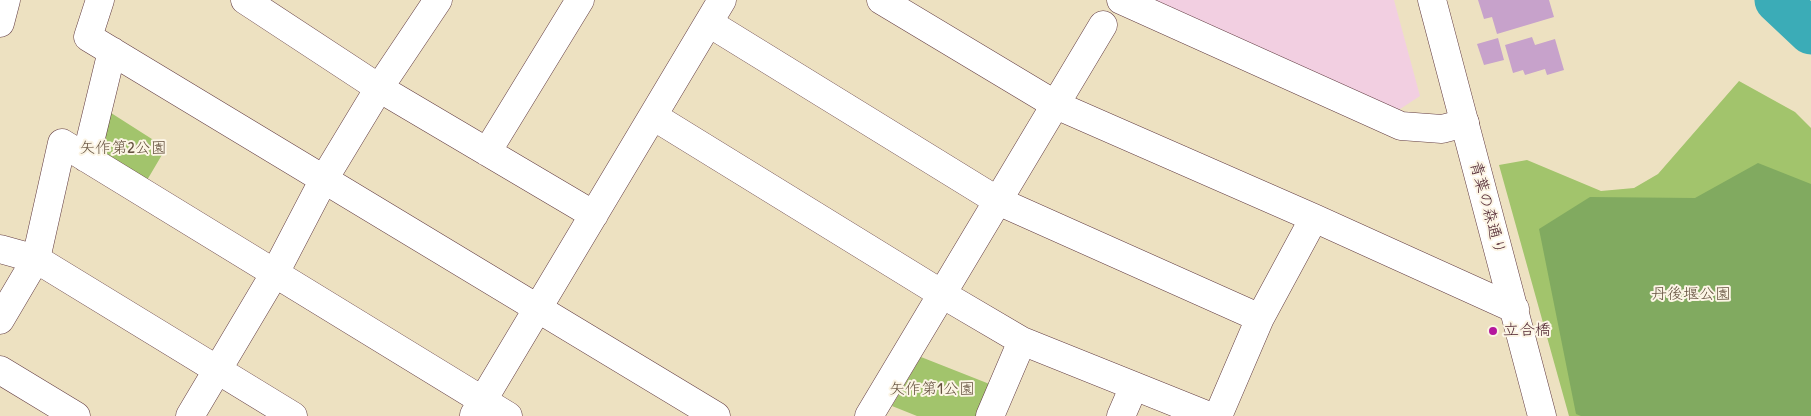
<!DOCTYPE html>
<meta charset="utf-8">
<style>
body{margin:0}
canvas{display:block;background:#ede1c1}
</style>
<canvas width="1811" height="416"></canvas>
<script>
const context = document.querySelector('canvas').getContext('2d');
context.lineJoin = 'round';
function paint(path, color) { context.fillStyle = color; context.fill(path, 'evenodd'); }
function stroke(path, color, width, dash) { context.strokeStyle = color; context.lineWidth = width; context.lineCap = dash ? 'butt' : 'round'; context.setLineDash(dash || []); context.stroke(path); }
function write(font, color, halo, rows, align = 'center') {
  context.font = font + ' "Patrick Hand","Klee One",sans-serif'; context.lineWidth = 4; context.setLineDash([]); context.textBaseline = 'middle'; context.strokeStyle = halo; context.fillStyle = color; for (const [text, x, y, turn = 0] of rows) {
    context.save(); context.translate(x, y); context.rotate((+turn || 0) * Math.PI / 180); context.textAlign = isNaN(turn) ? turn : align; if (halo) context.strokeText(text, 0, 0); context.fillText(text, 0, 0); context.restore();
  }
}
const built = new Path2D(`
 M1146,0H1394L1420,96L1397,111Z`);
const green = new Path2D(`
 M1739,81L1795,112L1811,128V416H1569L1499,165L1527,160L1601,191L1634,188L1658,174Z
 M108,111L166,148L143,187L97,148Z
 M921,357L992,385L979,416H917L892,406Z`);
const forest = new Path2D(`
 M1758,163L1811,184V416H1581L1576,414L1539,229L1590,197L1695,198Z`);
const river = new Path2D(`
 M1777,0L1811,32`);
const building = new Path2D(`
 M1478,0H1549L1554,17L1497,34L1492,17L1484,19Z
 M1532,37L1535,45L1555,39L1564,70L1547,75L1545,69L1525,75L1523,70L1513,73L1505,45Z
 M1498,38L1504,60L1484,65L1477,44Z`);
const minor = new Path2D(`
 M100,0L88,37L716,416
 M245,0L379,88L594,215
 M881,0L1056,105L1314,218L1515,309
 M1121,0L1401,126L1442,129L1465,123
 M0,23L6,0
 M709,23L998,201L1260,318
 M653,116L942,294L1022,341L1209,416
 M487,152L580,0
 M86,158L112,51
 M0,249L36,259L293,416
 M0,320L36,259L62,143L508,416
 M0,370L76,416
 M474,415L722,0
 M190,416L275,273L324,179L379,88L438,0
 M869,416L1103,25
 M990,416L1022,341
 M1121,416L1134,386
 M1218,416L1260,318L1314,218`);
const tertiary = new Path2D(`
 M1432,0L1542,416`);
const markers = [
 [1493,331,5,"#b5179e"]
];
const parkNames = [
 ["矢作第2公園",123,149],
 ["丹後堰公園",1691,295],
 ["矢作第1公園",932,390]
];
const streetNames = [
 ["青葉の森通り",1487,208,75]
];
const poiNames = [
 ["立合橋",1503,331]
];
paint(built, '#f2cfe1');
paint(green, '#a2c46c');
paint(forest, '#81aa60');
stroke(river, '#3bacb7', 45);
paint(building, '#c7a2cb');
stroke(minor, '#623c42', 29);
stroke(tertiary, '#623c42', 29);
stroke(minor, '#fff', 28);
stroke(tertiary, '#fff', 28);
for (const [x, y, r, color] of markers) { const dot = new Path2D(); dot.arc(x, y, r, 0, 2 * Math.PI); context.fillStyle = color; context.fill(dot); stroke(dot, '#fcf5e5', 2); }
write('16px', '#64513e', '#fcf5e5', parkNames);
write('16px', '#4a1f2b', '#fcf5e5', streetNames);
write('16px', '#4a1f2b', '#fcf5e5', poiNames, 'left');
</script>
